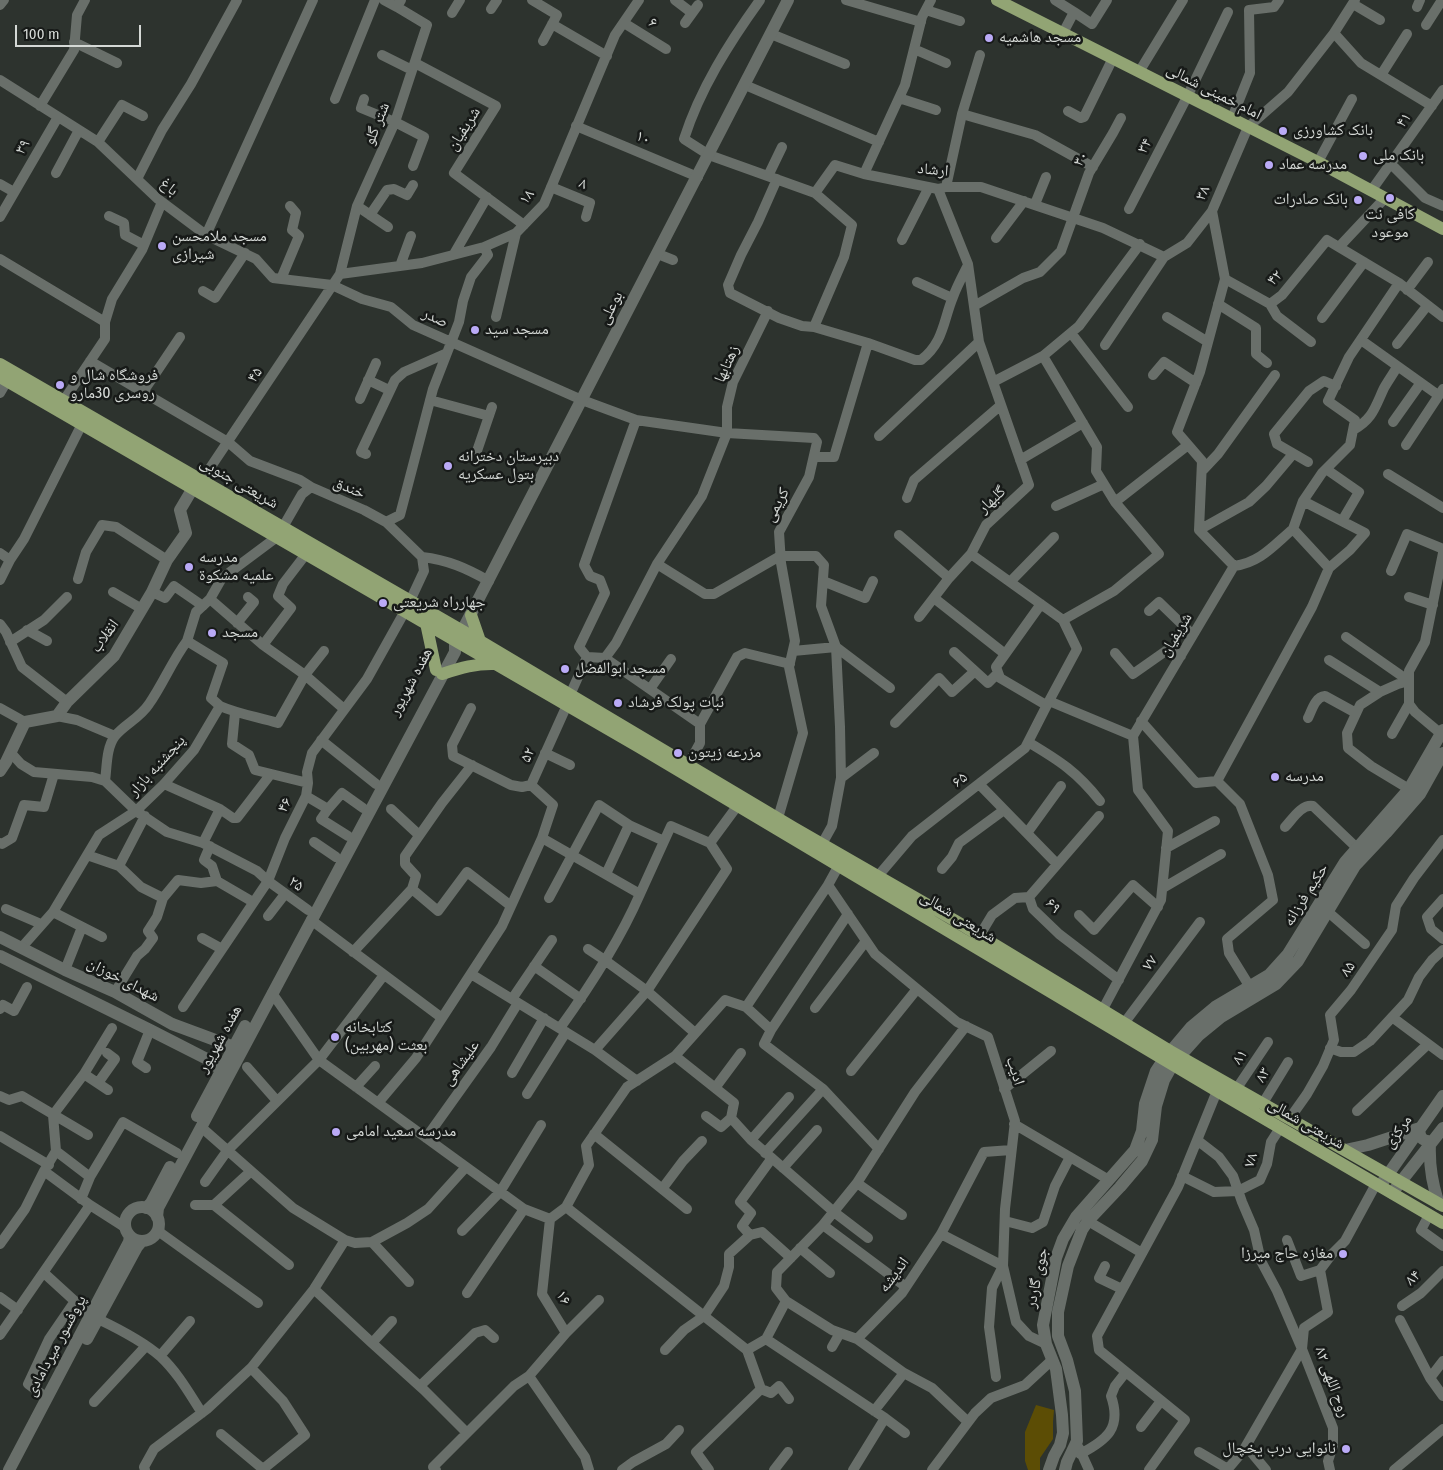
<!DOCTYPE html>
<meta charset="utf-8">
<style>
body{margin:0}
#map{position:relative;width:1443px;height:1470px;overflow:hidden;background:#2d332e;font-family:"Fira Sans Condensed",sans-serif}
canvas{display:block}
.scale{position:absolute;left:15px;top:25px;width:126px;height:22px;box-sizing:border-box;border:2px solid #d5d9d6;border-top:0;padding-left:6px;font-size:15px;line-height:18px;white-space:nowrap;color:#d5d9d6;-webkit-text-stroke:4px #171a18;paint-order:stroke}
</style>
<div id="map">
<canvas width="1443" height="1470"></canvas>
<div class="scale">100 m</div>
</div>
<script>
const context = document.querySelector('canvas').getContext('2d');
context.lineJoin = 'round';
function paint(path, color) { context.fillStyle = color; context.fill(path, 'evenodd'); }
function stroke(path, color, width, dash) { context.strokeStyle = color; context.lineWidth = width; context.lineCap = dash ? 'butt' : 'round'; context.setLineDash(dash || []); context.stroke(path); }
function write(font, color, halo, rows, align = 'center') {
  context.font = font + ' "Fira Sans Condensed","Noto Naskh Arabic",sans-serif'; context.lineWidth = 5; context.setLineDash([]); context.textBaseline = 'middle'; context.strokeStyle = halo; context.fillStyle = color; for (const [text, x, y, turn = 0] of rows) {
    context.save(); context.translate(x, y); context.rotate((+turn || 0) * Math.PI / 180); context.textAlign = isNaN(turn) ? turn : align; if (halo) context.strokeText(text, 0, 0); context.fillText(text, 0, 0); context.restore();
  }
}
const green = new Path2D(`
 M1036,1405L1054,1410L1053,1422V1439L1040,1458V1470H1028L1025,1461V1432Z`);
const street = new Path2D(`
 M384,0L397,7
 M532,0L557,15L543,41
 M675,0L692,13
 M760,0C729,43 700,89 684,139L709,155L815,193L835,165L864,174L938,189L946,187H981L1103,228L1164,257
 M846,0L921,22
 M1055,0L1074,12
 M1353,4L1380,20
 M0,5L4,0
 M1417,7L1420,0
 M491,9L497,0
 M926,10L960,21
 M452,13L460,0
 M624,23L666,49
 M685,23L698,5
 M552,24L607,56
 M1426,25L1442,0
 M1063,33L1074,12L1092,24L1107,0
 M1334,33L1355,0
 M771,34L845,64
 M74,42L117,63
 M914,49L946,63
 M382,55L412,70
 M415,63L496,106L454,173L524,225
 M1139,72L1183,0
 M1381,75L1407,34
 M0,80L98,142L158,199L206,235L256,259L273,278L332,285L362,299L391,307L413,325L582,400L636,420L727,433L814,438L817,442L809,477L779,532L781,563L795,641L789,667L803,733L778,818
 M745,85L879,142
 M899,98L936,110
 M335,99L375,0
 M364,99L361,108L395,122L424,137L413,166
 M40,106L74,50L77,15L85,0
 M1068,111L1081,118L1084,117L1113,58
 M962,114L980,55
 M1232,118L1250,73L1249,10L1274,7L1279,0
 M576,126L698,177
 M98,142L122,105L143,116
 M1318,162L1352,99
 M1391,164L1425,198L1443,206
 M56,173L79,130
 M864,174L905,85L922,17L931,0
 M768,176L782,147
 M137,179L162,130L191,84L237,0
 M777,179L758,222L741,255L728,285L730,293L779,318L802,326L814,327
 M0,184L14,192
 M551,187L590,203L586,217
 M946,187L962,114L1035,135L1093,167
 M938,189L968,264L979,342L1029,485L986,525L971,554L1063,620L1077,649L1049,701L1133,736
 M1371,191L1443,90
 M1035,204L1046,177
 M357,206L388,227
 M1129,209L1187,97L1228,12
 M370,215L387,190L394,189L407,195L413,185
 M109,216L124,223L125,235L144,245
 M0,217L58,117
 M206,235L313,0
 M996,238L1024,201
 M902,240L929,187
 M1339,247L1385,198
 M454,254L487,197
 M658,254L673,260
 M0,259L105,322
 M400,266L411,236
 M340,274L357,206L395,122L427,25L397,7L401,0
 M281,279L299,236L292,230L296,213L290,206
 M1225,279L1270,304L1282,295L1327,240L1399,283L1443,317
 M917,282L952,298
 M1407,290L1428,262
 M203,291L215,298L245,253
 M1218,304L1256,328V354L1267,363
 M1270,304L1277,316L1311,342
 M974,306L1023,278L1040,272L1061,251L1089,173L1113,133L1121,118
 M496,317L516,233
 M1167,317L1208,342
 M1322,318L1364,262
 M1071,333L1128,407
 M1361,340L1438,395
 M868,343L915,360H921C944,342 943,321 953,297C957,286 963,275 968,265
 M1397,344L1427,306
 M1105,345L1164,257L1187,243L1212,211L1248,127L1288,92L1334,33L1361,63L1432,106
 M90,361L228,442L250,461L300,480L311,487
 M1153,375L1164,362L1196,383
 M368,380L389,390
 M993,382L1043,356
 M143,392L180,337
 M0,393L7,381
 M360,399L376,363
 M64,400L105,339V322L112,299L142,250L162,202
 M430,400L489,416
 M1393,422L1420,384
 M1353,430C1373,419 1375,407 1384,388C1388,381 1393,374 1397,367
 M879,436L979,342
 M1406,445L1443,389
 M477,451L492,407
 M366,454L361,452L395,380L404,372L447,353
 M814,457H834L868,343L814,327L844,257L852,225L815,193
 M1020,460L1083,423
 M1308,462L1277,444L1274,434L1309,391L1324,381L1336,386
 M1326,469L1359,492L1342,521
 M1202,471L1218,454L1275,375
 M1388,474L1443,508
 M202,480L340,274L422,263L484,247L516,233L544,204L615,35L639,0
 M907,498L914,480L1001,405
 M1303,501L1365,533L1350,550L1329,568
 M1115,502L1188,445
 M1056,506L1104,484
 M386,522L422,557L424,571L410,601
 M283,527L302,494L311,487L364,510L386,522L400,515L433,389L459,322L463,301L471,277L488,255L484,247
 M1199,530L1249,502L1266,486L1293,454
 M899,535L949,578
 M277,537L222,578L210,599L263,645L305,675L344,709
 M0,553L10,560
 M422,557C448,560 466,568 489,581
 M657,564L705,594H714L780,556H816L824,565L821,606L836,647L890,688
 M1234,566C1260,563 1274,545 1293,529
 M1391,571L1407,534L1443,549
 M78,579L86,552L102,525L116,527L167,560
 M0,580L10,560L24,539L82,424
 M823,581L865,598L873,581
 M1010,582L1054,537
 M113,592L142,609
 M152,592L165,598L174,586L203,606
 M1409,597L1433,605
 M934,598L1005,654
 M1041,604L996,667L1000,678L1046,705
 M1149,611L1159,602L1193,635
 M919,617L949,578L971,554
 M1063,620L1114,591L1159,554L1115,502L1096,471L1097,447L1043,356L1079,326L1140,244
 M237,623L254,602L248,597
 M0,624L6,632L22,667L67,702
 M27,630L47,641
 M1346,637L1409,681
 M10,642L44,620L67,597
 M263,645L291,608L278,596L283,584L306,554
 M793,651L836,647L840,727L841,778L832,826L822,844
 M954,652L988,683L998,673
 M1115,653L1133,674L1170,648L1181,656
 M587,657L579,647L605,593L600,580L590,576L584,565L636,420
 M605,658L700,724
 M1329,660L1380,692
 M650,689L671,659
 M570,695L587,657L605,658L616,643L657,564L702,496L727,433V407L733,382L768,311
 M220,706C238,714 258,717 278,723L305,675L324,651
 M0,708L25,722
 M471,708L452,745L453,756L511,785L522,787L531,785
 M235,713L232,744L249,755L255,770L308,783
 M57,716L77,720L115,736
 M1308,718C1312,710 1315,697 1325,696L1356,713
 M1141,721L1196,783L1217,781L1240,804L1268,875L1273,900L1227,939L1229,953L1250,987
 M895,723L939,678L952,692L975,671
 M1440,733L1415,712L1409,704V671L1425,642L1443,553
 M1392,734L1409,704
 M321,740L376,784
 M1028,742C1060,761 1077,772 1100,801
 M11,753L21,764L34,772L92,777L105,781L136,811L167,832L203,843L257,871L268,881L308,910
 M545,753L570,765
 M688,765L700,743V724L737,657L745,653L790,664
 M841,778L874,753
 M105,781C107,767 106,748 115,736C125,724 140,718 149,704C163,684 172,661 187,641
 M1217,781L1312,607L1329,568L1293,529L1303,501L1322,473L1350,445L1355,420L1328,401L1349,357L1399,283
 M164,784L220,809L233,818H237L270,775
 M979,784L1057,864
 M1409,789L1371,766L1348,748L1347,733L1360,705L1380,692L1398,684L1409,681
 M306,796L328,809L342,793L363,808
 M328,809L321,819L348,836
 M391,809L419,835
 M1099,816L1029,897L1033,909L1059,934L1119,980
 M629,825L664,841
 M1285,827C1292,820 1301,804 1313,806L1357,848
 M1027,833L1061,786
 M542,838L553,805L531,785L567,705
 M314,842L336,857
 M0,843L2,844L12,838L24,805L44,807L54,774
 M203,843L220,809
 M210,846L204,860L212,866L217,881
 M1166,848L1215,821
 M87,855L119,866L141,887L163,898
 M839,865L828,885L875,954L957,1022L988,1037L1015,1121L1005,1209L1003,1266L1016,1322L1029,1336L1046,1344
 M119,866L145,816
 M942,869L952,857L959,843L1004,810
 M878,876L912,836L1025,748L1049,701
 M1163,888L1221,854
 M412,889L438,911L467,872L511,906
 M549,898L599,805L629,825L606,874
 M1443,899L1427,917L1431,929L1443,939
 M6,909L41,924
 M1327,911L1365,944
 M53,912L102,937
 M848,914L771,1030L764,1044L823,1089L879,1149
 M1079,915L1094,930L1133,885L1158,907
 M268,916L285,894
 M311,920L442,1018L502,926L542,838L640,894L671,826L710,843L738,805
 M980,935L992,915L1015,898L1029,897
 M202,938L222,949
 M22,947L53,912L99,835L136,811L164,784L194,750L220,706L211,698L223,663L187,641L196,612L210,599
 M588,949L606,961L647,991L595,1050
 M353,952L412,889L416,876L405,864V856L442,803L472,765
 M534,966L581,999
 M65,970L82,927
 M471,974L595,1050L637,1081
 M115,992L137,956L145,949L153,938L148,931L157,917L163,898L178,880L201,883L217,881L253,902
 M272,993L319,1060L524,1209L550,1219L566,1207L747,1350L766,1339L885,1418L853,1470
 M512,999L552,940
 M183,1007L268,881L285,838L306,796L308,783L307,772L312,753L367,679L405,611
 M746,1007L828,885
 M815,1008L866,941
 M0,1009L3,1005L14,1011L27,987
 M1103,1009L1161,900L1168,831L1138,790L1133,736L1234,566L1199,530L1202,461L1177,432L1200,372L1225,279L1212,211
 M1392,1017L1443,1055
 M1125,1022L1200,922
 M560,1028C591,985 619,942 640,894
 M695,1033L647,991L727,869L710,843
 M1330,1048L1341,1052H1354L1370,1041L1408,1000L1419,977L1432,960L1443,950
 M675,1056L734,1103L731,1118L751,1140L834,1212L868,1238
 M247,1067L277,1101
 M146,1068L137,1062L150,1030
 M851,1071L917,989
 M512,1073L544,1018
 M84,1074L108,1090
 M98,1083L115,1059L107,1053
 M356,1087L375,1066
 M715,1088L741,1053
 M1237,1088L1268,1042
 M1004,1089L1051,1051
 M527,1094L566,1032
 M0,1096L9,1100L22,1096L88,1135
 M378,1103L416,1058L442,1018
 M1263,1103L1288,1062
 M1357,1111L1428,1044
 M706,1116L721,1127L731,1118
 M1290,1118L1307,1094L1323,1066L1334,1040L1330,1015L1351,990L1392,930L1396,906L1414,878L1443,840
 M1014,1124L1109,1180
 M201,1127L293,1208L345,1240L355,1243L372,1242L407,1223L428,1209L466,1167
 M594,1134L687,1209
 M0,1136L49,1165
 M426,1138L491,1047L518,1003
 M751,1140L789,1097
 M1197,1140L1219,1157L1233,1176L1242,1202L1254,1230L1261,1261L1277,1291L1302,1349L1243,1451L1227,1470
 M56,1151L90,1177
 M765,1153L823,1089
 M783,1168L817,1130
 M1182,1176L1214,1192L1238,1191L1260,1180L1267,1164L1271,1142L1280,1128
 M205,1182L227,1151L319,1060L384,975
 M857,1183L902,1215
 M662,1189L683,1161L702,1141
 M81,1199L90,1177L123,1122L177,1153
 M90,1205L126,1228
 M195,1205H214L250,1172
 M214,1205L289,1265
 M566,1207L589,1165L586,1146L627,1087L675,1056L725,1000L746,1007L771,1030
 M1429,1215L1421,1230L1443,1246
 M1005,1221L1032,1228L1043,1222L1055,1186L1070,1157
 M1088,1221L1142,1253
 M158,1231L258,1303
 M462,1231L500,1192L541,1125
 M941,1234L1003,1266L992,1288L989,1327L996,1377
 M750,1235L742,1226L751,1213L740,1202L772,1158
 M1287,1240L1301,1276L1320,1270
 M372,1242L409,1282
 M0,1244L25,1209L44,1171L56,1151L53,1115L84,1074L112,1028
 M800,1248L830,1273
 M1105,1266L1099,1278L1122,1289
 M44,1273L90,1315
 M906,1287L823,1225L857,1183L915,1092L966,1026
 M314,1289L372,1343
 M467,1293L524,1209
 M0,1297L18,1310
 M786,1301L776,1288L777,1272L823,1225
 M1402,1306L1421,1293L1443,1271
 M98,1319C119,1329 143,1341 161,1357C178,1373 189,1393 202,1413
 M1400,1320L1430,1378L1443,1396
 M392,1321L372,1343L424,1390L467,1433
 M566,1333L599,1300
 M0,1335L90,1205L44,1171
 M766,1339L786,1301L832,1330L857,1339
 M832,1347L840,1333
 M665,1350L684,1330L704,1316L724,1286L729,1267V1254L750,1235L762,1232L791,1258
 M160,1356L190,1321
 M251,1368L283,1401L305,1435L262,1470
 M904,1373L932,1388L968,1422
 M529,1376L585,1457L589,1470
 M1430,1378L1443,1361
 M420,1386L475,1333L485,1330L494,1338
 M761,1389L771,1393L779,1386L789,1399
 M47,1398L28,1384L49,1339L75,1301
 M94,1402L146,1346
 M874,1411L904,1373L857,1339L902,1293L941,1234L984,1152L1011,1150
 M885,1418L905,1433
 M1141,1427L1161,1401
 M221,1434L263,1469
 M1246,1446L1266,1470
 M1079,1448L1089,1470
 M1199,1452L1228,1469
 M1080,1454C1107,1440 1122,1428 1111,1396L1115,1386L1126,1372
 M145,1470L144,1467L154,1449L207,1409L251,1368L314,1289L345,1240
 M436,1470L433,1467L514,1386L529,1376L566,1333L542,1294L550,1219
 M622,1470L633,1462L666,1444L679,1430
 M709,1470L696,1452L761,1389L747,1350
 M774,1470L788,1452
 M932,1470L975,1413L991,1398L1025,1385L1052,1360
 M1149,1470L1185,1420L1099,1350L1097,1336L1178,1187L1217,1091
 M1330,1470L1328,1461L1333,1446V1428L1302,1349L1304,1328L1328,1312L1320,1270L1332,1254L1345,1241L1376,1184
 M1394,1470L1443,1429`);
const secondary = new Path2D(`
 M462,631L788,0
 M0,771L6,762L25,722L57,716L67,702L114,656L152,592L167,560L186,533L180,510L193,488
 M0,937L65,970L115,992L172,1024L234,1047
 M0,956L150,1030L207,1059L221,1070
 M197,1116L245,1026
 M1430,1144C1429,1166 1432,1184 1439,1204
 M1345,1150L1368,1145L1420,1128C1418,1137 1423,1142 1432,1141
 M1380,1186L1443,1096
 M1392,1193L1443,1128
 M125 1224a17 17 0 1 1 34 0a17 17 0 1 1-34 0Z
 M146,1208L151,1203L170,1167
 M157,1217L158,1208L455,652V640
 M87,1339L137,1247L142,1241
 M9,1470L129,1242L130,1236
 M1049,1470L1054,1456L1060,1445L1063,1433L1062,1415L1056,1369L1046,1344L1043,1325L1056,1258L1063,1239L1076,1217L1135,1150L1142,1131L1145,1104L1156,1071L1164,1059L1191,1027L1215,1007L1269,975L1288,954L1345,862L1409,789L1443,730
 M1065,1470L1067,1462L1077,1441L1075,1391L1067,1360L1058,1336V1312L1068,1266L1082,1230L1088,1221L1120,1187L1142,1161L1152,1140L1156,1106L1164,1080L1173,1064L1199,1035L1221,1017L1276,984L1298,961L1355,866L1386,833L1420,794L1443,753`);
const primary = new Path2D(`
 M997,0L1318,162L1443,229
 M0,364L480,641L794,828L954,920L1170,1051L1443,1206
 M0,377L639,747L1217,1091L1443,1223
 M471,615L480,641
 M426,623L436,670
 M442,674C460,668 477,663 496,664`);
const markers = [
 [989,38,5,"#baaaf6"],
 [1283,131,5,"#baaaf6"],
 [1363,156,5,"#baaaf6"],
 [1269,165,5,"#baaaf6"],
 [1390,198,5,"#baaaf6"],
 [1358,200,5,"#baaaf6"],
 [162,246,5,"#baaaf6"],
 [475,330,5,"#baaaf6"],
 [60,385,5,"#baaaf6"],
 [448,466,5,"#baaaf6"],
 [189,567,5,"#baaaf6"],
 [383,603,5,"#baaaf6"],
 [212,633,5,"#baaaf6"],
 [565,669,5,"#baaaf6"],
 [618,703,5,"#baaaf6"],
 [678,753,5,"#baaaf6"],
 [1275,777,5,"#baaaf6"],
 [335,1037,5,"#baaaf6"],
 [336,1132,5,"#baaaf6"],
 [1343,1254,5,"#baaaf6"],
 [1346,1449,5,"#baaaf6"]
];
const streetNames = [
 ["۶",653,23,31],
 ["امام خمینی شمالی",1214,92,27],
 ["۴۱",1404,120,-54],
 ["شتر گلو",377,124,-68],
 ["شریفیان",464,129,-58],
 ["۱۰",643,138,23],
 ["۳۴",1145,146,-62],
 ["۳۹",23,147,-60],
 ["۳۰",1081,159,-60],
 ["ارشاد",933,170,5],
 ["۸",583,184,23],
 ["باغ",169,187,40],
 ["۳۸",1203,193,-65],
 ["۱۸",527,197,-53],
 ["۴۲",1275,278,-47],
 ["بوعلی",611,308,-63],
 ["صدر",435,318,25],
 ["زهتابها",727,364,-66],
 ["۴۵",255,375,-56],
 ["شریعتی جنوبی",239,483,30],
 ["خندق",349,488,23],
 ["گلبهار",992,500,-43],
 ["کریمی",777,505,-62],
 ["شریفیان",1176,635,-59],
 ["انقلاب",105,636,-54],
 ["هفده شهریور",411,682,-62],
 ["۵۲",528,755,-65],
 ["پنجشنبه بازار",157,766,-48],
 ["۶۵",960,780,-38],
 ["۴۶",285,805,-64],
 ["۲۵",296,884,36],
 ["حکیم فرزانه",1306,895,-58],
 ["۶۹",1053,906,47],
 ["شریعتی شمالی",958,917,31],
 ["۷۷",1150,963,-53],
 ["۸۵",1348,969,-54],
 ["شهدای خوزان",123,980,27],
 ["هفده شهریور",220,1039,-61],
 ["۸۱",1240,1057,-56],
 ["علیشاهی",461,1063,-54],
 ["ادیب",1015,1071,72],
 ["۸۳",1263,1075,-59],
 ["شریعتی شمالی",1306,1124,30],
 ["مرکزی",1398,1132,-55],
 ["۷۸",1251,1160,-72],
 ["اندیشه",894,1275,-53],
 ["جوی گاردر",1037,1278,-78],
 ["۸۴",1413,1278,-42],
 ["۱۶",563,1298,59],
 ["پروفسور میردامادی",56,1346,-62],
 ["روح اللهی ۸۲",1332,1382,70]
];
const poiNames = [
 ["مسجد هاشمیه",999,38],
 ["بانک کشاورزی",1293,131],
 ["بانک ملی",1373,156],
 ["مدرسه عماد",1279,165],
 ["بانک صادرات",1348,200,"right"],
 ["کافی نت",1390,215,"center"],
 ["موعود",1390,233,"center"],
 ["مسجد ملامحسن",172,237],
 ["شیرازی",172,255],
 ["مسجد سید",485,330],
 ["فروشگاه شال و",70,376],
 ["روسری 30مارو",70,394],
 ["دبیرستان دخترانه",458,457],
 ["بتول عسکریه",458,475],
 ["مدرسه",199,558],
 ["علمیه مشکوة",199,576],
 ["جهارراه شریعتی",393,603],
 ["مسجد",222,633],
 ["مسجد ابوالفضل",575,669],
 ["نبات پولک فرشاد",628,703],
 ["مزرعه زیتون",688,753],
 ["مدرسه",1285,777],
 ["کتابخانه",345,1028],
 ["بعثت (مهربین)",345,1046],
 ["مدرسه سعید امامی",346,1132],
 ["مغازه حاج میرزا",1333,1254,"right"],
 ["نانوایی درب یخچال",1336,1449,"right"]
];
paint(green, '#5c4d05');
stroke(street, '#696f6a', 10);
stroke(secondary, '#696f6a', 12);
stroke(primary, '#92a474', 12);
for (const [x, y, r, color] of markers) { const dot = new Path2D(); dot.arc(x, y, r, 0, 2 * Math.PI); context.fillStyle = color; context.fill(dot); stroke(dot, '#171a18', 2); }
write('16px', '#d5d9d6', '#171a18', streetNames);
write('16px', '#d5d9d6', '#171a18', poiNames, 'left');
</script>
